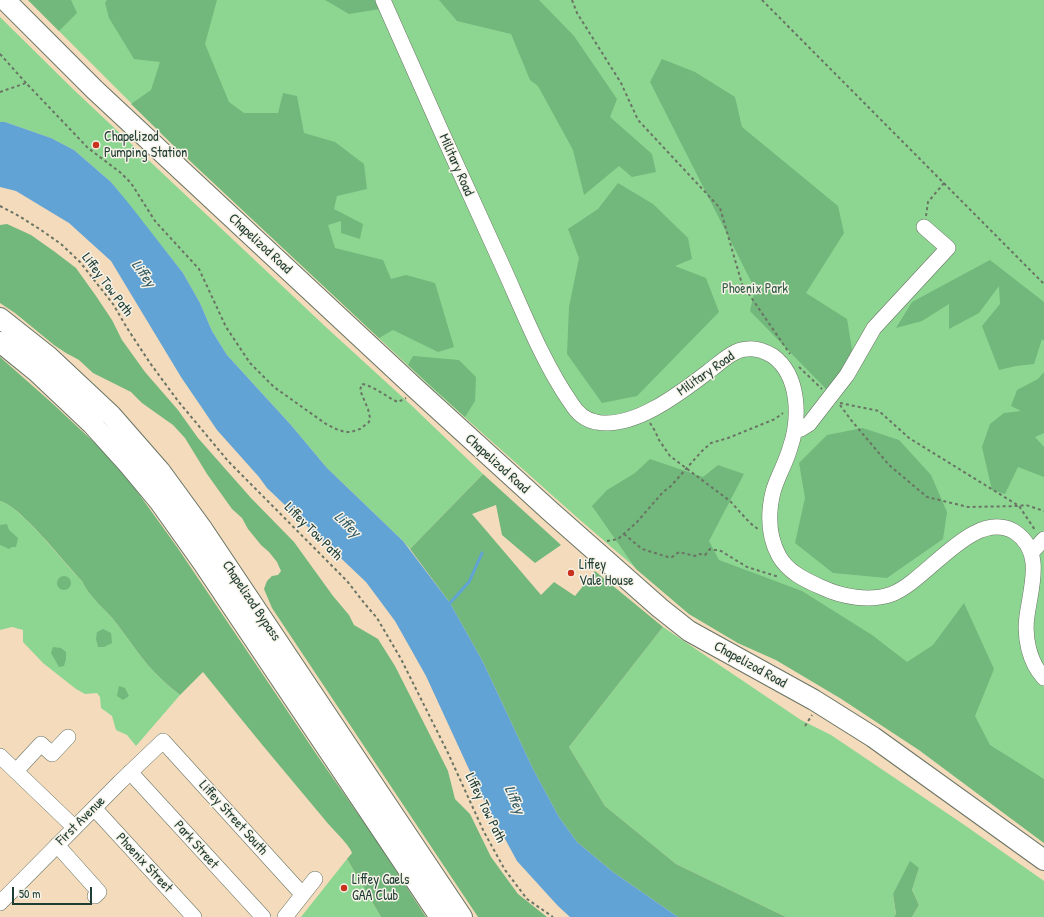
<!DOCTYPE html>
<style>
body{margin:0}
#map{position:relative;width:1044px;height:917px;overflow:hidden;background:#f3dbbc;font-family:"Patrick Hand",sans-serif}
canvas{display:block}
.scale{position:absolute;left:12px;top:887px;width:80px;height:18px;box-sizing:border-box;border:2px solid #1f3d34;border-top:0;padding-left:5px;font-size:12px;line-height:14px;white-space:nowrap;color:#1f3d34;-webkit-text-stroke:3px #f7f3e8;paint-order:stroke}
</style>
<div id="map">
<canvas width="1044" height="917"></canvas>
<div class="scale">50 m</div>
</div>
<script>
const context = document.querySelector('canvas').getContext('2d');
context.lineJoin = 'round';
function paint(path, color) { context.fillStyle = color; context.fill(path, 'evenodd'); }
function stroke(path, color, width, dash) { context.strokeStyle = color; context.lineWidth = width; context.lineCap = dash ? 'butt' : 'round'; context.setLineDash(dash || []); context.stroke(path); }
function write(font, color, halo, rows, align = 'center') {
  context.font = font + ' "Patrick Hand",sans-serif'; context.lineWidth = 3; context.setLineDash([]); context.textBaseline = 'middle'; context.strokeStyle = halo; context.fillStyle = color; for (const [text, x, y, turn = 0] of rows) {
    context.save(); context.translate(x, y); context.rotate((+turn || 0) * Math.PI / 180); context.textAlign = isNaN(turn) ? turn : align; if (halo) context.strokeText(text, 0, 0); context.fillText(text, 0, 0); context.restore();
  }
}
const green = new Path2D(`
 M28,0H1044V843L919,750L840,698L776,660L738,643L689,614L580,520L434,390L171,143Z
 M0,17L74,90L328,329L410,404L483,474L410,549L403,541L327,468L291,425L227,355L212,331L200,303L183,273L111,182L74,150L51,138L5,122H0Z
 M0,501C21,506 64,564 82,581C90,599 106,609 117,624C127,637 136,651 147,664C156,675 169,686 180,695L136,746L127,735L116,730L112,716L101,708L100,697L97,693L85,694L76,689L43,663L23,642V630L12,627L0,630Z
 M663,627L801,720L831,735L963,824L1044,881V917H912L919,905L912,890L919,868L893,894L896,915L894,917H786L676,864L605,806L569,747Z
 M347,859L381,917H301Z`);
const forest = new Path2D(`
 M28,0H71L77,13L59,31Z
 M107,0H217L205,44L229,102L244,113H278L283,93L297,96L304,133L335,142L364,164L367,189L337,196L334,209L363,224L360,239L341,233V221L328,225L335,248L383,260L391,279L406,275L435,283L454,347L438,352L393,330L379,338L171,143L131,104L151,90L160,62L134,59L109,18L105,3Z
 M325,0H376L380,9L349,14Z
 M439,0H539L574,36L617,99L610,117L652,154L656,172L632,177L619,166L584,195L573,150L538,86L530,80L511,34L457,21Z
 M662,59L695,72L735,97L742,127L838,206L844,233L806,293L847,319L853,355L827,390L750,311L755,289L650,82Z
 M618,183L653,204L688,238L692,259L675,266L706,278L719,312L637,396L602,403L567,354L569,307L579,258L568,229L598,209Z
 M7,224L31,235L55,252L76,268L96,296L112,320L122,340L145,372L178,410L198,438L251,498L294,542L333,596L349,615L354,625L378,639L395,666L432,739L448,771L455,799L470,814L491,857L518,894L547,917H478L272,608L264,589L267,581L272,576L278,575L281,571L277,562L269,552L261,545L248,529L242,518L232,509L207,474L185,438L173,425L142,403L131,392L93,373L79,360L66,353L54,345L15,313L0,303V225Z
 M990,260L1044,302V341L1042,339L1034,364L1016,366L999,370L982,326L1000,304L999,286L979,313L949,329V304L922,321L896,328L912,302Z
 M413,356L459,360L476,377L475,401L465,417L408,365Z
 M0,357L52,403L111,458L136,490L177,547L319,758L374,837L426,917H381L347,859L352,853C349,844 332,829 325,820C284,771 243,722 203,672L180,695C169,686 156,675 147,664C136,651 127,637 117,624C106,609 90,599 82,581C64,563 21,506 0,501Z
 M1044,372V433L1035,437L1044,447V477L1018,467L1005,494L992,490L982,447L990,424L1004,413L1021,411L1011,406L1017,390L1038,379Z
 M863,428L899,440L931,475L947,512L943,539L887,578L833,573L795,543L805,498L799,463L827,435Z
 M650,459L703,477L718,465L744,474L709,541L719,560L802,591L872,635L907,662L933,645L964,603L994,669L975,716L990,745L1044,779V843L919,750L840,698L776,660L738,643L689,614L636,569L592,506L607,490L635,473Z
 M483,474L561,545L535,563L502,535L496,505L472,514L541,595L554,582L575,596L595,571L663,627L569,747L605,806L676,864L786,917H678L613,872L577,842L559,817L533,769L483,662L450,603L410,549Z
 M7,524L9,530L18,538L16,547H12L9,549L0,545V525Z
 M57 583a7 7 0 1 1 14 0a7 7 0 1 1-14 0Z
 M103,629L111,633L112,643L104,647H98L96,639L97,632Z
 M53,647L61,648L66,652V659L64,666L59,667L51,653Z
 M119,686L125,688L129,696L123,700L117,696Z
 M910,861L919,868L912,890L919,905L912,917H894L896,914L893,894Z`);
const water = new Path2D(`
 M0,122H5L51,138L74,150L111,182L130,205L183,273L200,303L212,331L227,355L291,425L327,468L403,541L450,603L483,662L533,769L559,817L577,842L613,872L678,917H570L558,906L517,861L479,791L426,676L395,621L366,582L267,488L259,477L217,430L181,377L111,261L69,223L16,191L0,187Z`);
const stream = new Path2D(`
 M450,603L469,582L482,553`);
const path = new Path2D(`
 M572,0L577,13L621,83L638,120L720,208L742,284L790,354
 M762,0L1044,284
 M0,54L26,83
 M0,92L26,83L88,148L121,173L131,183L155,221L199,269L226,327L250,363L274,387L326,424L336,429L345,432H351L360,429L369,422L370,418L368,409L360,390L362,384C376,387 386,397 398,402L406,398
 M0,206L19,216L41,230L61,244L80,262L113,304L127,328L150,363L178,401L228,461L347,581L365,604L377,618L401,659L448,753L484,832L505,870L527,899L553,917
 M926,216L928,202L944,183
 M799,367L822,389
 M840,403L879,411L909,438L1019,506L1035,530
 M840,405L851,420L889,465L927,497L968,507L1019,506L1026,505L1044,511
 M650,423L655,431L659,440L670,456L730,501L750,523L758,529
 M624,534L642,549L668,557H672L679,552L695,556L700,554L705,555L710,549L721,551L747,567L779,577
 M607,541L618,539L637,522L663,492L671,486L701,452L711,443L728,438L775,419L783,413
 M805,726L812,715`);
const minor = new Path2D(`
 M383,0C422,89 462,178 503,267C523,311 543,363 571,403C577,413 585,420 596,422C635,430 684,390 713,368C723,360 735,349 748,349C756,348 766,352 773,356C800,376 800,419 790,448C786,463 777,477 773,492C768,513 768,536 779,556C788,572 805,580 821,587C842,597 870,602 892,594C928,580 974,507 1015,532C1044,552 1031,586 1027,616C1024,637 1029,662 1044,678
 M795,430L801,429L809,424L847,375L874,328L948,248L924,227
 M1032,552L1044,539
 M0,756L74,827
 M16,771L41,744L52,754L68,737
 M130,772L263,917
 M94,808L194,917
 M57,845L99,892L95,896
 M0,903L120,782L163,741L302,894
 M285,917L315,879`);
const major = new Path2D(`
 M5,0L95,90L415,388L550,511L660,608L689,631L814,700L873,737L1044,860
 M0,318L48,356L111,415L160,471L203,530L462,917
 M0,342L37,372L92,424L129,465L159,501L203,563L440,917`);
const markers = [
 [96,145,4,"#c8321e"],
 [571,573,4,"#c8321e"],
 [344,888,4,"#c8321e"]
];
const poiNames = [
 ["Chapelizod",104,137],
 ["Pumping Station",104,153],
 ["Liffey",579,565],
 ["Vale House",579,581],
 ["Liffey Gaels",352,880],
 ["GAA Club",352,896]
];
const streetNames = [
 ["Military Road",456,165,66],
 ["Chapelizod Road",260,244,43],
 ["Liffey Tow Path",107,285,53],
 ["Military Road",706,374,-35],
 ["Chapelizod Road",497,464,42],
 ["Liffey Tow Path",313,532,45],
 ["Chapelizod Bypass",251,601,56],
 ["Chapelizod Road",750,665,29],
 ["Liffey Tow Path",485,808,64],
 ["Liffey Street South",233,818,48],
 ["First Avenue",81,821,-45],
 ["Park Street",196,845,48],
 ["Phoenix Street",144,863,47]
];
const parkNames = [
 ["Phoenix Park",755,289]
];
const waterNames = [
 ["Liffey",143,274,54],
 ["Liffey",347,525,43],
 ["Liffey",514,800,66]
];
paint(green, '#8dd691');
paint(forest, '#72b77b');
paint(water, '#61a3d5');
stroke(stream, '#61a3d5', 3);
stroke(minor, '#697464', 16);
stroke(major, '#697464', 22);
stroke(path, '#697464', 2, [3, 3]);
stroke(minor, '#fff', 15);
stroke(major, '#fff', 20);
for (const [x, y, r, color] of markers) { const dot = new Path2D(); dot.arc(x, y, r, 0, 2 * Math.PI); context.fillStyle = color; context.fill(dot); stroke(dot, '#f7f3e8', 1.5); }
write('14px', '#1f3d34', '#f7f3e8', poiNames, 'left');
write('14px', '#1f3d34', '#f7f3e8', streetNames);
write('14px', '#355c47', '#f7f3e8', parkNames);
write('italic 15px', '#335c64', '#f7f3e8', waterNames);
</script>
